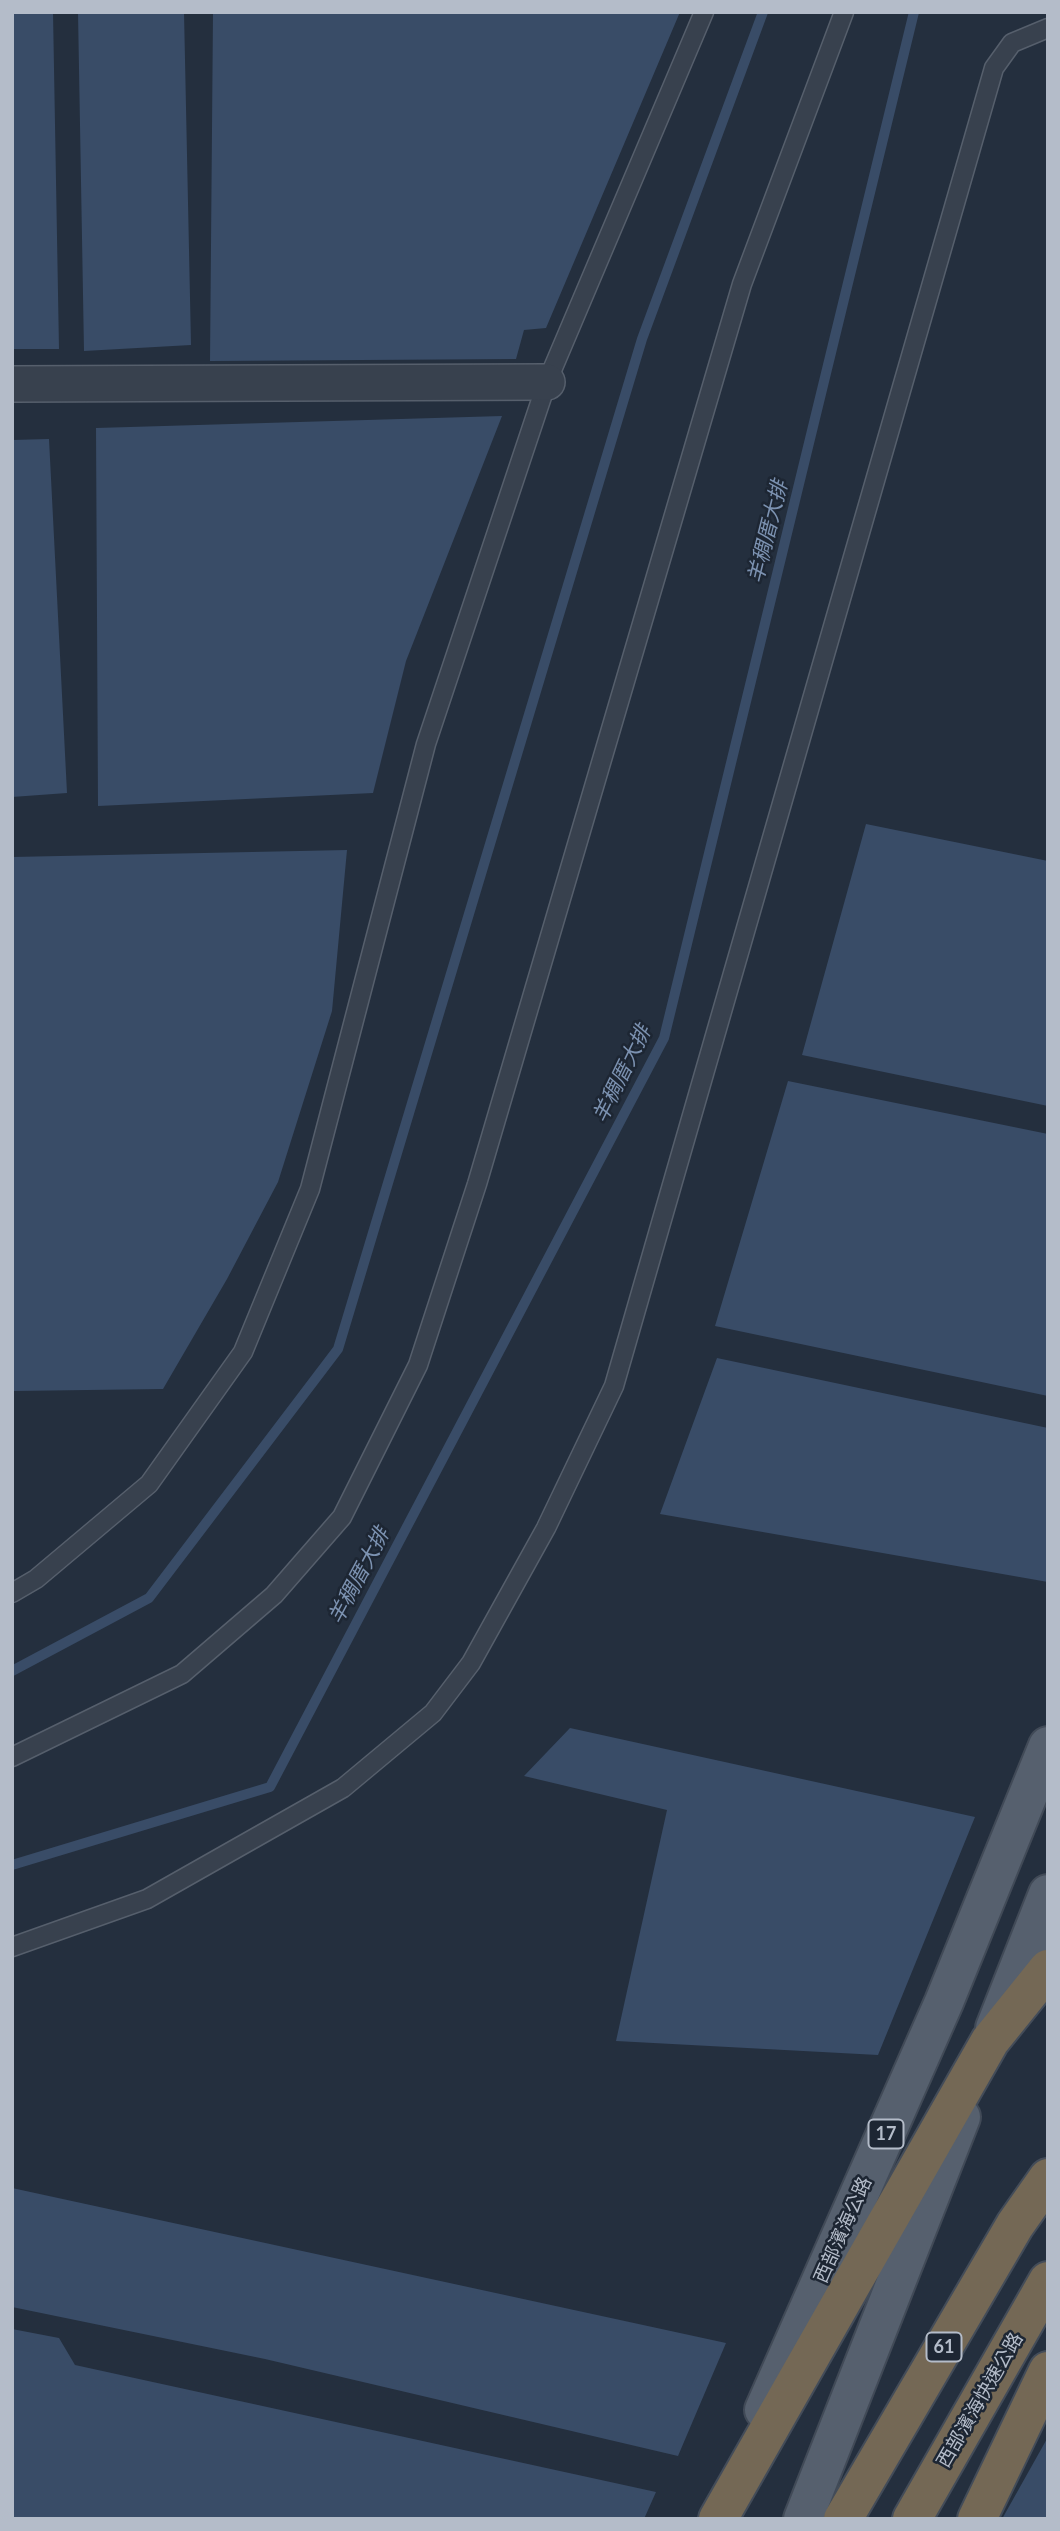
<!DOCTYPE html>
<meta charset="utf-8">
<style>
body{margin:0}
#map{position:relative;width:1060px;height:2531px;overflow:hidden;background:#242f3e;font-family:Lato,sans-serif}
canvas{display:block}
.frame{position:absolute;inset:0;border:14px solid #b4bcc9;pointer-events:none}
</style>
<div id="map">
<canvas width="1060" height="2531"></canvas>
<div class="frame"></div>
</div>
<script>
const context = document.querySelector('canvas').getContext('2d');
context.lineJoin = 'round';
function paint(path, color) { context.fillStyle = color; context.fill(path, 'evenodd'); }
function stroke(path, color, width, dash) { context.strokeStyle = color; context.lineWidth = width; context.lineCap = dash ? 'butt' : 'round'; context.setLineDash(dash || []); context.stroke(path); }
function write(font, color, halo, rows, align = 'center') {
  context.font = font + ' Lato,"Noto Sans TC",sans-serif'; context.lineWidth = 5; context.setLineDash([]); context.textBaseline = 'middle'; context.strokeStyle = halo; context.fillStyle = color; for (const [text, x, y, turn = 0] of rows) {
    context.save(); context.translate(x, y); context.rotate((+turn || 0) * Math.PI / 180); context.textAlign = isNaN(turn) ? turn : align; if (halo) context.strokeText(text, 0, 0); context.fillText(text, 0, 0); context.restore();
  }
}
const water = new Path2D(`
 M12,12H53L59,349H12Z
 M78,12H184L191,345L84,351Z
 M213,12H680L546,328L524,330L516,359L210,361Z
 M502,416L406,661L373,793L98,806L96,428Z
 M49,439L67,793L12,797V440Z
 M866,824L1048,861V1106L802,1055Z
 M347,850L332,1011L278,1182L227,1279L163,1389L13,1391L12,857Z
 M788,1081L1048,1134V1396L715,1326Z
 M717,1358L1048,1428V1582L660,1514Z
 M570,1728L975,1817L878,2055L616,2041L667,1810L524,1776Z
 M12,2188L726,2343L678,2456L265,2359L12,2307Z
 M12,2329L59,2338L75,2365L656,2492L644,2519H12Z
 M1048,2437V2519H1002Z`);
const stream = new Path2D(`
 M12,1671L149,1598L338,1349L642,339L763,12
 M12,1865L270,1787L664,1038L914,12`);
const lane = new Path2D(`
 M12,1593L36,1579L149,1484L243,1352L310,1189L426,744L547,382L704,12
 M12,1757L182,1674L274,1595L342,1517L418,1365L477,1184L742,284L844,12
 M12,1947L147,1899L343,1788L433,1713L471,1663L546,1528L614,1386L994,68L1012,43L1048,28`);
const street = new Path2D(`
 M12,384L547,382`);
const primary = new Path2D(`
 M995,2028L1048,1894
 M764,2410L944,2002L1048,1746
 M803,2519L961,2117`);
const highway = new Path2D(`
 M718,2519L990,2041L1048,1969
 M843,2519L1015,2225L1048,2178
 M912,2519L1048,2281
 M977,2519L1048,2371`);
const shields = [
 [886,2134,35],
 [944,2347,35]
];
const shieldNames = [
 ["17",886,2134],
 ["61",944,2347]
];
const streetNames = [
 ["西部濱海公路",843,2230,-66],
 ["西部濱海快速公路",980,2400,-60]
];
const waterNames = [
 ["羊稠厝大排",768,532,-76],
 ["羊稠厝大排",622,1074,-64],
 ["羊稠厝大排",359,1576,-62]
];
paint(water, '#394c67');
stroke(stream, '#394c67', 10);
stroke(lane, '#565f6c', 21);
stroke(street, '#565f6c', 38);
stroke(primary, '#414a57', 42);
stroke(highway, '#434c59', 42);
stroke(lane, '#38414e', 18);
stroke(street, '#38414e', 35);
stroke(primary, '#56606e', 38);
stroke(highway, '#746855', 38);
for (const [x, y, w] of shields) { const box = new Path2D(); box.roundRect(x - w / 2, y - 14.5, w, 29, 5); context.fillStyle = '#1d2633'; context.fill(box); stroke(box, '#b4bcc9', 2); }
write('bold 18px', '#b4bcc9', null, shieldNames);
write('19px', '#b4bcc9', '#1d2633', streetNames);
write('italic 21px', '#7c92b1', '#1d2633', waterNames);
</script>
